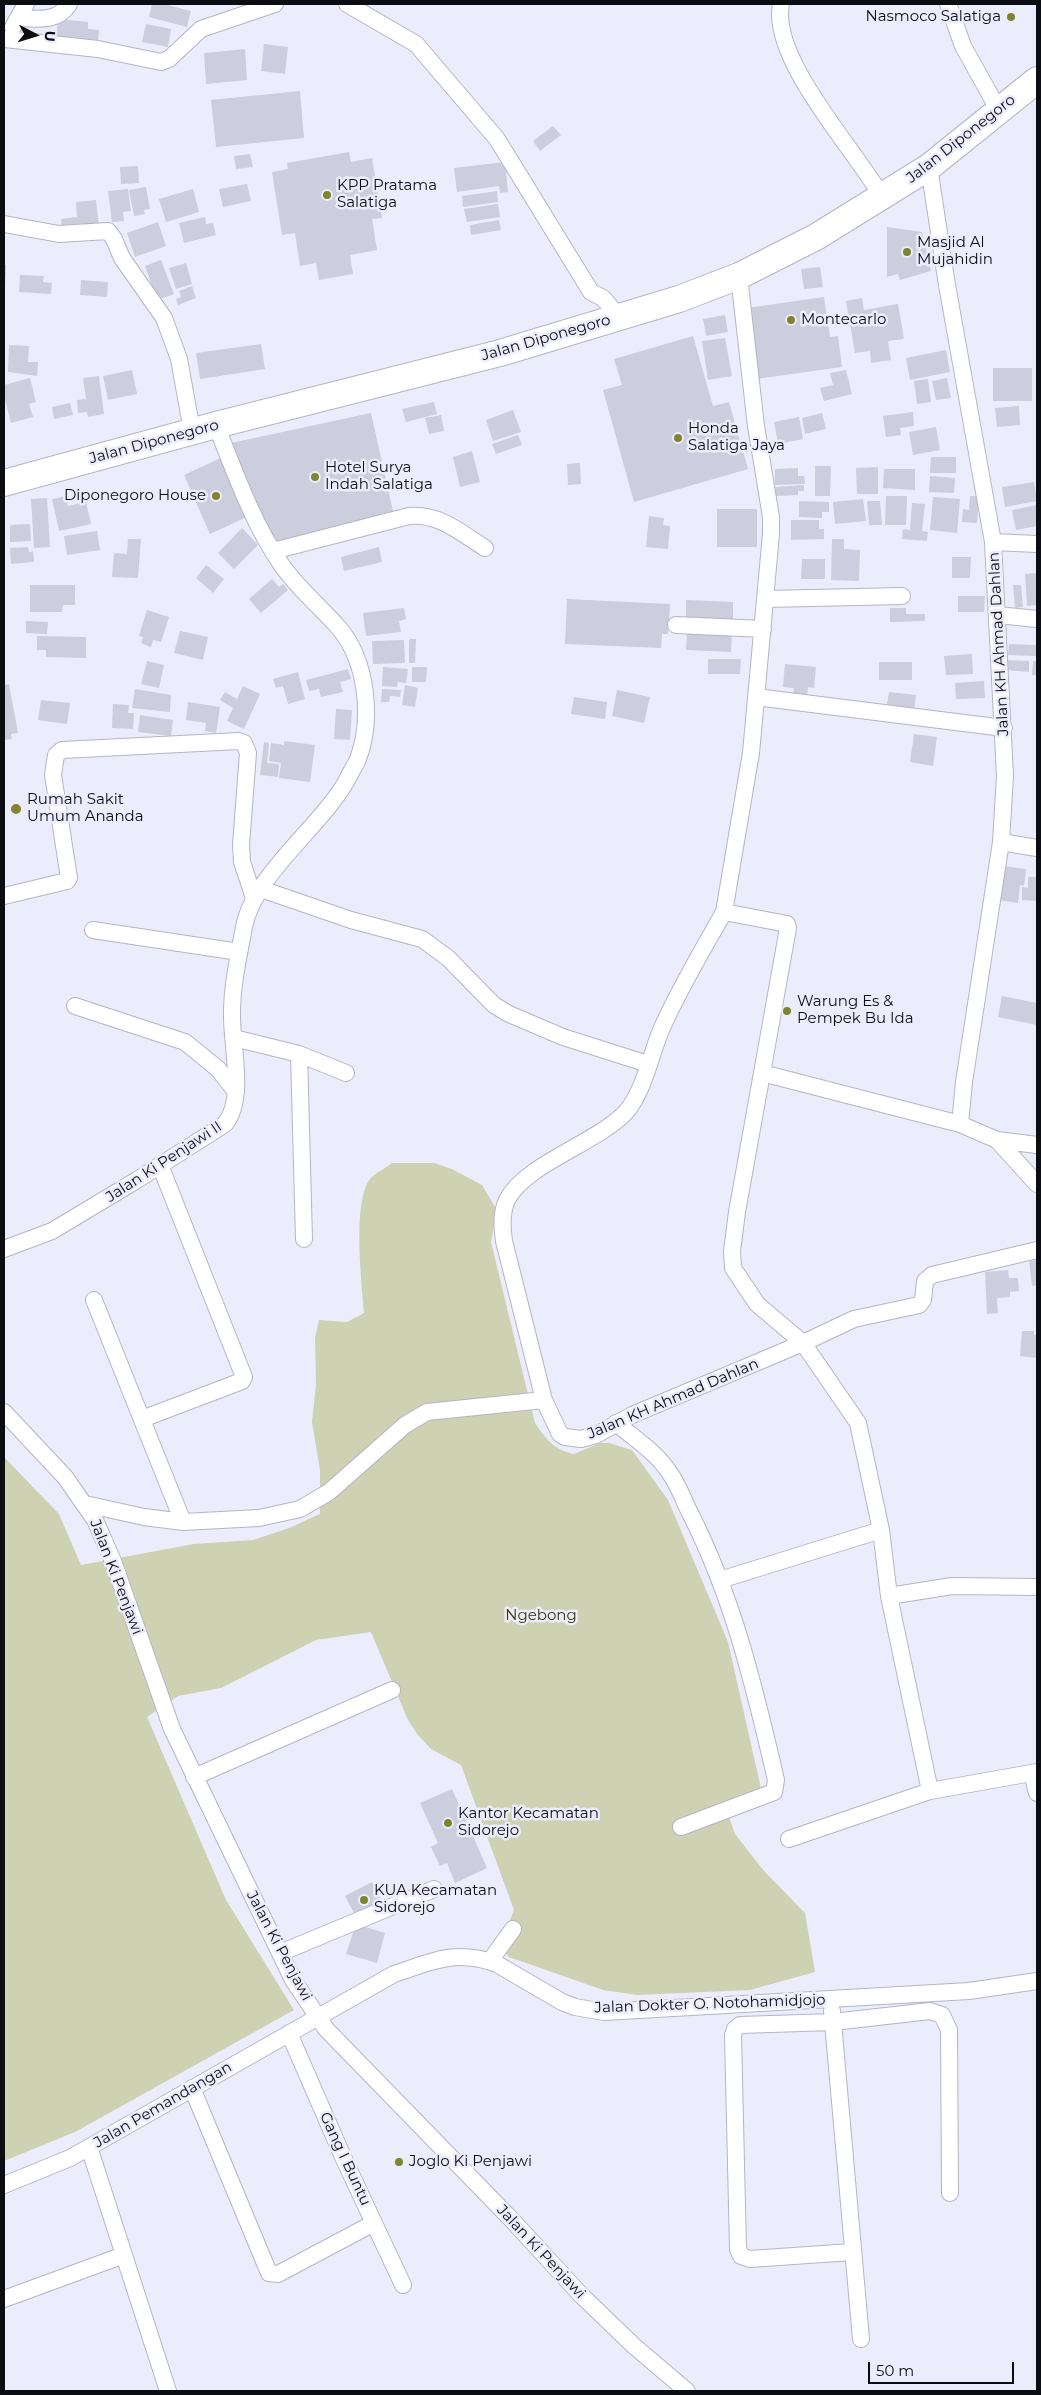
<!DOCTYPE html>
<style>
body{margin:0}
#map{position:relative;width:1041px;height:2395px;overflow:hidden;background:#ebedfd;font-family:Montserrat,sans-serif}
canvas{display:block}
.frame{position:absolute;inset:0;border:5px solid #0c0d12;pointer-events:none}
.north{position:absolute;left:10px;top:10px;width:50px;height:50px;-webkit-text-stroke:4px #ebedfd;paint-order:stroke;rotate:95deg;font-size:14px;font-weight:700;line-height:20px;text-align:center;color:#0c0d12}
.north::after{content:'';display:block;margin:auto;width:18px;height:22px;background:#0c0d12;clip-path:polygon(50% 0,100% 100%,50% 72%,0 100%)}
.scale{position:absolute;left:868px;top:2362px;width:146px;height:22px;box-sizing:border-box;border:2px solid #0c0d12;border-top:0;padding-left:6px;font-size:15px;line-height:18px;white-space:nowrap;color:#0c0d12;-webkit-text-stroke:4px #ebedfd;paint-order:stroke}
</style>
<div id="map">
<canvas width="1041" height="2395"></canvas>
<div class="frame"></div>
<div class="north">U</div>
<div class="scale">50 m</div>
</div>
<script>
const context = document.querySelector('canvas').getContext('2d');
context.lineJoin = 'round';
function paint(path, color) { context.fillStyle = color; context.fill(path, 'evenodd'); }
function stroke(path, color, width, dash) { context.strokeStyle = color; context.lineWidth = width; context.lineCap = dash ? 'butt' : 'round'; context.setLineDash(dash || []); context.stroke(path); }
function write(font, color, halo, rows, align = 'center') {
  context.font = font + ' Montserrat,sans-serif'; context.lineWidth = 5; context.setLineDash([]); context.textBaseline = 'middle'; context.strokeStyle = halo; context.fillStyle = color; for (const [text, x, y, turn = 0] of rows) {
    context.save(); context.translate(x, y); context.rotate((+turn || 0) * Math.PI / 180); context.textAlign = isNaN(turn) ? turn : align; if (halo) context.strokeText(text, 0, 0); context.fillText(text, 0, 0); context.restore();
  }
}
const green = new Path2D(`
 M392,1163H434L452,1169L482,1185L497,1210L491,1242L535,1423C546,1439 554,1450 574,1454L600,1443H609L632,1450L668,1500L728,1642L762,1793L733,1799L729,1817L735,1834L764,1871L805,1913L815,1972L750,1990L637,1995L603,1990L509,1957C496,1942 508,1927 514,1910L461,1765L431,1749L418,1735L408,1720L371,1632L316,1640L221,1688L178,1696L147,1717L226,1900L294,2010L75,2132L4,2161V1457L59,1514L81,1565L194,1544L253,1540L289,1528L320,1514V1470L312,1422L316,1384L315,1338L319,1320L347,1322L364,1313C362,1283 352,1202 370,1179C375,1173 386,1168 392,1163Z`);
const building = new Path2D(`
 M152,4H163L191,11L187,27L149,17Z
 M58,19L88,22V29L99,30L98,43L56,39Z
 M146,24L171,29L168,47L142,42Z
 M264,44L288,47L285,74L261,71Z
 M245,49L247,80L206,84L204,53Z
 M300,91L304,138L216,147L211,100Z
 M553,126L561,135L540,151L533,141Z
 M349,152L351,162L372,158L382,218L372,219L377,250L350,255L353,274L319,280L316,263L300,266L295,233L282,235L272,172L288,169L287,163Z
 M250,154L253,167L236,169L234,156Z
 M505,162L508,192L500,193L499,186L457,192L454,168Z
 M138,166L139,183L121,184L120,167Z
 M247,184L251,201L223,207L219,189Z
 M146,187L150,209L144,210L145,214L134,216L129,190Z
 M128,189L131,211L123,212L124,221L112,222L108,191Z
 M193,189L199,212L166,222L159,199Z
 M497,191L498,202L463,207L462,196Z
 M96,200L99,226L62,231L61,219L77,217L76,202Z
 M498,204L500,217L467,222L464,209Z
 M205,217L206,224L213,223L216,235L184,243L179,223Z
 M499,220L501,230L471,235L470,225Z
 M158,222L166,246L135,257L127,233Z
 M887,227L922,232L931,271L900,280L898,274L887,277Z
 M161,260L174,294L157,300L145,266Z
 M186,263L192,284L176,289L169,268Z
 M4,265H6L5,287H4Z
 M820,267L823,287L804,289L801,269Z
 M20,275L44,276L43,282L52,283L51,294L19,292Z
 M81,280L108,282L107,297L80,295Z
 M192,286L196,298L178,305L176,299L181,297L179,291Z
 M824,297L830,337L838,336L842,367L756,379L747,308Z
 M862,298L864,310L898,304L904,339L888,341L891,360L871,363L870,351L855,353L846,301Z
 M725,315L728,332L706,336L703,319Z
 M693,336L713,406L729,402L748,469L634,502L603,390L622,385L614,359Z
 M725,338L732,376L708,380L702,341Z
 M261,344L265,369L200,379L196,353Z
 M9,345L29,346L28,362H38L37,376L8,372Z
 M946,350L950,372L910,380L906,358Z
 M993,368H1032V401H993Z
 M132,370L137,394L108,400L103,376Z
 M846,370L852,394L824,401L820,388L833,385L830,373Z
 M99,376L104,414L88,417L87,412L78,413L77,400L86,399L83,378Z
 M30,378L36,402L29,404L33,417L11,423L4,395V385Z
 M947,378L951,398L936,400L932,381Z
 M928,379L931,402L917,404L914,381Z
 M434,402L437,414L406,422L402,409Z
 M70,403L73,415L54,419L52,407Z
 M1019,406L1020,425L997,427L995,408Z
 M513,410L521,432L493,441L486,420Z
 M913,412L914,426L900,428L901,435L886,437L883,416Z
 M371,413L393,511L273,543L231,443Z
 M822,413L826,429L805,434L802,418Z
 M441,415L444,431L429,434L425,418Z
 M799,417L803,439L778,444L774,422Z
 M936,427L940,450L913,455L909,432Z
 M518,435L522,445L496,454L492,444Z
 M472,451L480,482L460,487L453,457Z
 M223,457L249,516L210,534L184,475Z
 M931,457H956V473H930Z
 M580,463L581,484L568,485L567,464Z
 M815,466H831L830,496H815Z
 M878,467V494H857L856,468Z
 M798,468V476H804L805,484L775,485V469Z
 M884,469H915V490L883,488Z
 M930,476L955,478L954,493L929,492Z
 M1034,482L1037,501L1005,507L1002,487Z
 M804,485V491H798V495L776,496L775,487Z
 M66,496L68,506L86,502L91,524L59,531L52,499Z
 M886,496H907L906,525H885Z
 M970,496H979L977,523L962,522L963,509L969,510Z
 M933,497L960,499L957,533L930,530Z
 M47,498L50,547L34,548L31,499Z
 M863,499L866,521L835,524L833,502Z
 M799,501L829,502V512H822V518L799,517Z
 M867,501H880L882,525H869Z
 M912,503L925,504L922,531L928,532L927,541L902,539L903,529L910,530Z
 M1037,505V526L1016,530L1012,510Z
 M717,509H757V547H717Z
 M649,516L664,518L663,525L670,526L668,549L646,547Z
 M791,520H819V529H824V539L791,540Z
 M30,524L31,541L10,542V525Z
 M242,528L258,545L234,569L218,553Z
 M97,531L100,550L67,555L64,536Z
 M128,539H141L138,578L112,577L114,553L127,554Z
 M832,539H844V549L860,550L859,581L831,580Z
 M28,547L29,552L33,551L34,562L11,564L10,548Z
 M379,547L382,562L344,571L341,557Z
 M952,557H971L970,578H952Z
 M802,559H825V579H801Z
 M206,565L224,579L213,593L196,578Z
 M1037,573V605L1027,606L1025,574Z
 M272,579L279,587L283,584L288,590L261,613L249,599Z
 M30,585H75V605H63L62,612H30Z
 M1013,585H1021L1023,607L1015,608Z
 M958,596H985L984,612H958Z
 M567,599L670,604L668,634H662L661,648L565,644Z
 M686,600L733,602V624L686,623Z
 M404,608L406,619L399,621L401,632L366,636L363,613Z
 M890,608H906V614H925V621L890,622Z
 M147,610L169,617L161,642L153,640L151,647L141,643L143,637L139,636Z
 M26,621L48,622L47,634L26,633Z
 M180,631L208,637L203,660L174,653Z
 M687,631L732,633L731,652L686,650Z
 M37,636L86,637V658L46,657V650H37Z
 M409,639H416L415,663H409Z
 M404,640L405,663L373,664L372,641Z
 M1009,644L1036,645V656L1008,655Z
 M972,654L973,674L946,675L944,656Z
 M708,659H741L740,674H708Z
 M1006,660L1029,661V672L1005,670Z
 M147,661L164,665L159,688L141,684Z
 M1033,661H1037V675H1032Z
 M879,662H912V680H879Z
 M785,664L816,667L814,688L808,687L807,697L793,696L794,688L783,687Z
 M383,667L408,669L406,683L398,682L397,687L382,686Z
 M412,667H427L426,682H412Z
 M348,669L351,679L340,682L343,692L321,697L319,689L309,691L306,680Z
 M298,672L305,699L288,704L283,686L276,688L273,679Z
 M984,681L985,698L956,699L955,683Z
 M9,684L18,733L11,734L12,739L4,740V685Z
 M405,685L418,688L415,707L402,705Z
 M243,686L260,694L244,729L227,721L233,708L220,700L225,692L237,699Z
 M135,689L171,695L170,712L132,708Z
 M382,689L401,690L400,697L390,696L389,702H381Z
 M617,690L650,697L644,723L612,716Z
 M889,692L916,695L914,712L886,709Z
 M574,697L607,702L605,719L571,714Z
 M41,700L70,703L67,724L38,720Z
 M188,702L220,707L216,733L205,731L206,723L186,720Z
 M113,704L129,705L128,713H134L133,729L112,728Z
 M336,709L352,710L350,740L334,739Z
 M140,715L173,720L171,736L138,732Z
 M914,734L937,737L933,766L910,762Z
 M284,741L315,745L310,782L279,778L281,763L269,761L271,743L284,745Z
 M264,742L269,743L267,763L279,764L278,777L260,775Z
 M1003,866L1026,869L1024,886L1020,885L1018,903L998,900Z
 M1028,877H1037V901L1022,900V887L1028,888Z
 M1002,996L1037,1003V1025L998,1017Z
 M1037,1260V1285L1032,1286L1029,1261Z
 M1008,1270L1009,1278H1018L1019,1291L1010,1292V1297L997,1298L998,1313L987,1314L985,1272Z
 M1022,1331H1034V1335H1037V1358L1020,1356Z
 M452,1789L487,1868L455,1883L447,1863L440,1866L431,1847L438,1843L420,1803Z
 M372,1882L383,1904L356,1917L345,1896Z
 M356,1924L385,1933L377,1963L346,1954Z`);
const minor = new Path2D(`
 M347,4L416,44L497,139L591,292L603,298L619,317
 M781,4C770,59 854,148 882,197
 M948,4L963,46L998,109
 M19,18C38,19 58,22 69,4
 M13,27L26,4
 M5,39L98,49L161,62L169,59L201,29L275,4
 M929,167L947,285L993,542L1005,776L1001,842L964,1082L960,1124L997,1140L1037,1184
 M4,224L59,234L108,231L114,239L122,258L164,318L179,359L192,431
 M993,542L1037,544
 M273,551L409,516C439,513 461,533 485,548
 M766,599L902,596
 M998,615L1037,619
 M676,625L763,629
 M756,697L1004,728
 M1001,842L1037,848
 M261,889L351,920L422,939L448,958L494,1005L509,1014L563,1037L648,1064
 M4,896L67,881L69,878L53,775L56,755L62,750L239,741L244,743L248,753L241,845L242,862L254,898
 M724,912L751,753L771,534V517L756,426L739,276
 M93,930L239,952
 M75,1006L185,1042L218,1069L236,1092
 M234,1038L299,1054L304,1239
 M299,1054L346,1073
 M762,1073L788,928L787,924L724,912C702,951 679,989 661,1030C651,1054 643,1094 625,1113C596,1143 524,1165 507,1200C501,1213 502,1227 504,1241L544,1400L560,1434L565,1437L581,1439L596,1435L632,1415L803,1343L854,1319L919,1305L923,1300L925,1281L932,1275L1037,1250
 M997,1140L1037,1145
 M4,1249L52,1231L137,1180L225,1124C246,1099 231,1044 232,1013C232,984 239,955 244,927C254,874 321,827 347,780C350,773 355,766 358,759C373,719 367,661 339,628C320,606 297,588 281,564C252,522 235,472 216,425
 M94,1300L183,1522
 M4,1412L65,1477L95,1520L113,1561L172,1729L293,1980L326,2029L511,2219L581,2295L634,2346L687,2391
 M142,1419L242,1381L244,1377L160,1165
 M616,1423C635,1439 656,1452 669,1472C678,1484 683,1499 690,1513C733,1597 755,1689 776,1780L774,1792L681,1827
 M85,1504L144,1517L183,1522L259,1518L300,1509L329,1492L405,1425L427,1412L544,1400
 M881,1530L889,1596L930,1791L1037,1772
 M720,1580L881,1530L858,1423L803,1343L757,1304L733,1268L732,1251L737,1212L762,1073L960,1124
 M889,1596L952,1586L1037,1587
 M1032,1773L1037,1793
 M194,1777L392,1690
 M789,1839L930,1791
 M280,1953L434,1889
 M490,1961L513,1929
 M832,2011L861,2339
 M289,2033L343,2157L403,2285
 M192,2088L269,2273L278,2274L374,2223
 M89,2147L168,2391
 M4,2185L70,2158L394,1974C434,1961 455,1949 497,1964L562,2002L575,2007L604,2012L969,1991L1037,1981
 M852,2252L750,2259L741,2256L738,2249L733,2035L735,2029L740,2025L833,2022L930,2011L942,2015L949,2030L950,2193
 M4,2299L124,2255`);
const primary = new Path2D(`
 M4,483L216,425L500,353L679,299L739,276L816,237L929,167L1037,80`);
const markers = [
 [1011,17,5,"#81842e"],
 [327,195,5,"#81842e"],
 [907,252,5,"#81842e"],
 [791,320,5,"#81842e"],
 [678,438,5,"#81842e"],
 [315,477,5,"#81842e"],
 [216,496,5,"#81842e"],
 [16,809,6,"#81842e"],
 [787,1011,5,"#81842e"],
 [448,1823,5,"#81842e"],
 [364,1900,5,"#81842e"],
 [399,2162,5,"#81842e"]
];
const poiNames = [
 ["Nasmoco Salatiga",1001,17,"right"],
 ["KPP Pratama",337,186],
 ["Salatiga",337,203],
 ["Masjid Al",917,243],
 ["Mujahidin",917,260],
 ["Montecarlo",801,320],
 ["Honda",688,429],
 ["Salatiga Jaya",688,446],
 ["Hotel Surya",325,468],
 ["Indah Salatiga",325,485],
 ["Diponegoro House",206,496,"right"],
 ["Rumah Sakit",27,800],
 ["Umum Ananda",27,817],
 ["Warung Es &",797,1002],
 ["Pempek Bu Ida",797,1019],
 ["Kantor Kecamatan",458,1814],
 ["Sidorejo",458,1831],
 ["KUA Kecamatan",374,1891],
 ["Sidorejo",374,1908],
 ["Joglo Ki Penjawi",409,2162]
];
const streetNames = [
 ["Jalan Diponegoro",961,139,-38],
 ["Jalan Diponegoro",546,338,-16],
 ["Jalan Diponegoro",154,442,-15],
 ["Jalan KH Ahmad Dahlan",999,644,-93],
 ["Jalan Ki Penjawi II",164,1162,-33],
 ["Jalan KH Ahmad Dahlan",673,1399,-23],
 ["Jalan Ki Penjawi",116,1577,69],
 ["Jalan Ki Penjawi",279,1946,62],
 ["Jalan Dokter O. Notohamidjojo",710,2004,-2],
 ["Jalan Pemandangan",163,2105,-30],
 ["Gang I Buntu",345,2159,65],
 ["Jalan Ki Penjawi",541,2252,47]
];
const parkNames = [
 ["Ngebong",541,1616]
];
paint(green, '#ced1b2');
paint(building, '#cccddd');
stroke(minor, '#b3b5c5', 18);
stroke(primary, '#b3b5c5', 28);
stroke(minor, '#fff', 16);
stroke(primary, '#fff', 26);
for (const [x, y, r, color] of markers) { const dot = new Path2D(); dot.arc(x, y, r, 0, 2 * Math.PI); context.fillStyle = color; context.fill(dot); stroke(dot, '#ebedfd', 2); }
write('15px', '#0c0d12', '#ebedfd', poiNames, 'left');
write('15px', '#0c0d12', '#ebedfd', streetNames);
write('15px', '#373800', '#ebedfd', parkNames);
</script>
